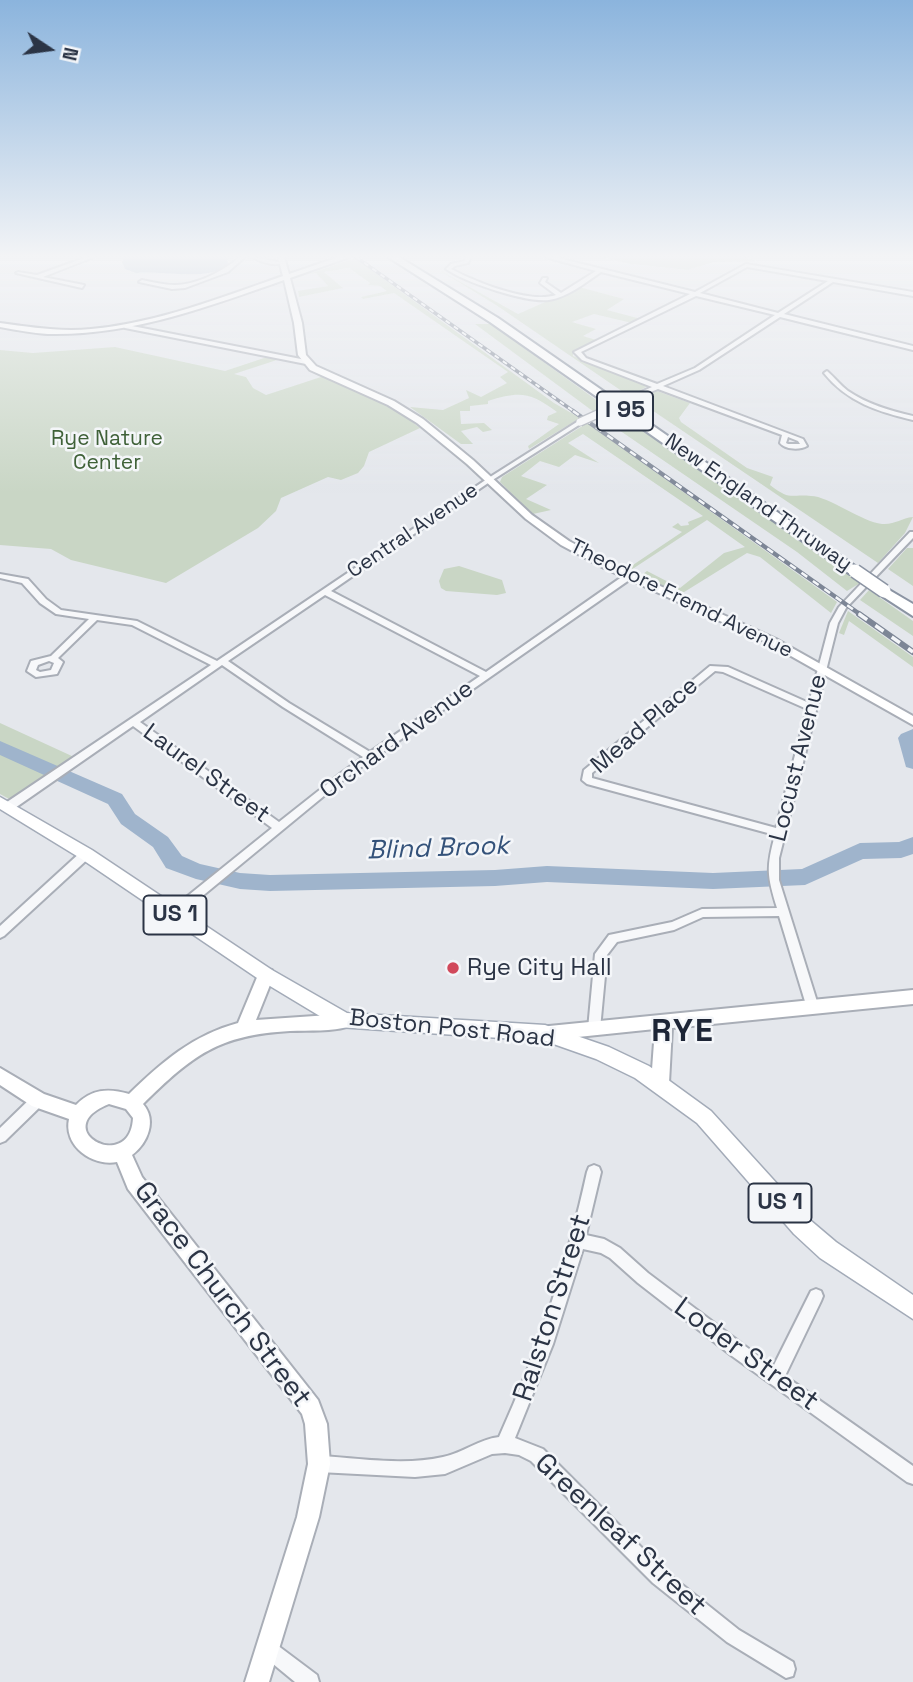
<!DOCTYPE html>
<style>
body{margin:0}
#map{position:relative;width:913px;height:1682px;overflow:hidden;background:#e4e7ec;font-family:"Space Grotesk",sans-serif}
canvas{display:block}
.north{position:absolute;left:14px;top:14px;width:70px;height:70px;-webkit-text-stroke:5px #f4f6f9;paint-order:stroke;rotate:103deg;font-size:19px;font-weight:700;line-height:28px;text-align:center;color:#2b3445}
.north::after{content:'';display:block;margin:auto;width:24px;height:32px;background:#2b3445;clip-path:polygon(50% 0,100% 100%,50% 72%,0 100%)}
</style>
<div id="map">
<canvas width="913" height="1682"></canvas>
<div class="north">N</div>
</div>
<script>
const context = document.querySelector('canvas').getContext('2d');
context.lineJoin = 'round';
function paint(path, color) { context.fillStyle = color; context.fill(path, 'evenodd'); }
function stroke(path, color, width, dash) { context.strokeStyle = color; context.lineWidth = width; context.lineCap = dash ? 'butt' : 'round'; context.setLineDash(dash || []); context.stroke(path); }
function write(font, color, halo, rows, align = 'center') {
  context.font = font + ' "Space Grotesk",sans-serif'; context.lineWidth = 5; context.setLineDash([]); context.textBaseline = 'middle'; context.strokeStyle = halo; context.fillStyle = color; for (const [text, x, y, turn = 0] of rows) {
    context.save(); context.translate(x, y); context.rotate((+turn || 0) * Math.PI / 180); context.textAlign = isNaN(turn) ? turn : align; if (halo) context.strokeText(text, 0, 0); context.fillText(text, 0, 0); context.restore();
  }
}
const green = new Path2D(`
 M602,257H745L756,261L713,262L688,270L631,264Z
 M355,258L554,403L580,418L529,449L528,446L559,424L547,420L548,416L557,412C530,392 520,391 488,401V404L470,406V411H460L461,424L484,423L492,430L483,432L477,427L461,431L473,444H461L410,407L443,410L469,398L466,390L481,397L507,383L500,377L508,372L394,293L363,299L361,297L387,291L380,286L368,285L370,283L349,268L324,272L343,288L299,297L298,291L328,286L316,273L309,274Z
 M439,270L518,314L579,287L624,299L607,310L641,319L632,323L594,314L572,322L596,329L583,336L596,340L573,353V356L648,386L629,396L496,305Z
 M475,324H491L606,407L594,412Z
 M115,347L225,371L270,356L280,359L234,374L246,377L253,388L266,395L324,376L390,405L420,428L369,452L364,466L358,473L341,480L328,477L281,498L276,511L258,528L166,583L71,560L51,549L0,545V350L33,353Z
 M657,391L690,403L679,418L681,422L747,468L773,477L770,485C791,501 789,494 811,496C828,496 862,522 882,524C895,525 901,518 913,517L905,533L878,563L637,400Z
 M615,411L860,583L847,591L797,552L600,417Z
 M587,423L837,602L831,613L760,557L747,553L681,594L643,578V574L647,571L680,588L724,553L745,547L707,520L631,570L627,569L682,532L672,527L678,523L681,526L689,525L688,522L703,516L583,434L568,443L599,463L575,455L559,467L540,461L521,476L547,485L526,499L551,510L533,514L500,482L502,477Z
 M907,548H913V586L888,569Z
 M459,566L502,580L506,593L497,595L446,591L441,588L439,581L444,569Z
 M869,590L913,621V636L860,600Z
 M848,611L913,657V667L849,621L844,635L839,633Z
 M0,723L74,757L11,800L0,794Z`);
const water = new Path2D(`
 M124,257H227L228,265C207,282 163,270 136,273L125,269L122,262Z`);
const river = new Path2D(`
 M913,729V769L906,767L898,738L901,734Z
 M0,741L122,794L135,814L168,837L182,856L200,864L240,873L270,875L495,870L547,866L713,873L802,869L860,843L899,842L913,837V854L901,858L863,859L805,885L713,889L547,882L495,886L270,891L240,889L196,879L166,868L153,847L121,824L108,804L0,755Z`);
const street = new Path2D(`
 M87,257H94L43,277L84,285L82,288L16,273L18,272L37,275Z
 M240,257H245L228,272L185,288L172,289L139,282L142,280C153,282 164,285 175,285C197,285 223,271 240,257Z
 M253,257L284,263C274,266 262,263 253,257Z
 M466,257H471L468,263L455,266L451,269C476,282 529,304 556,295L540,283L543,278H547L545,282L561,293L596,271L545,257H554L695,292L746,264L913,292V296L833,282L784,314L913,346V350L780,317L699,370L663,386L803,439L807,446C800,450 786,450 780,443L782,435L658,389L636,398H632V396L652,387L582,360L574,352L690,294L601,272C585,283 568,297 549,300C526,303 464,282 446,269L451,264L464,261ZM747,267L828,281L778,313L700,293ZM696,296L775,315L695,368L657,384L586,358L581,352ZM788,437L798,441L800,444H788L786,443Z
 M127,325L306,360L309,362L306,364L125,328L124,327Z
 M827,371C834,377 840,385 848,391C867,404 890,411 913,416V420C879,412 847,402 824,373Z
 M580,420L583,422L582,423L491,481L331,591L486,672L626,574H632V578L347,777L177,917H169L167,914L169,911L272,828L133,726L12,810H4L3,807L4,804L211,665L132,625L97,620L58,658L63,662L57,674L36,677L27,671L31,661L51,656L89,619L56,614L40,603L22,583L0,578V574L28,579L46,599L61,610L137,621L217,661L487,479ZM325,595L480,676L370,752L289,703L228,661ZM49,661L54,663L51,670L40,672L36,670L38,665ZM222,665L283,707L363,757L341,773L279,822L140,722Z
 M910,532H913V538L846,608L838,623L779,858V880L819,1008L817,1012L813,1013L809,1012L807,1008L779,916L703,917L674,930L617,942L607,955L600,1029L598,1033L594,1034L590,1033L588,1029L595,954L609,935L672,922L702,909L777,908C767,876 766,867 775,835L587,784L582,780L584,770L710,666L728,667L809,703L830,623L839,607ZM715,671L723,672L807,709L776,828L592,778V773Z
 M86,850L90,851L91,854L90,857L4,936L0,938V926L82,851Z
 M38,1094L43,1096L45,1100L43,1104L5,1141L0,1143V1128L33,1096Z
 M594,1165L599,1167L601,1172L586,1235L604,1239L620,1248L648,1273L773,1367L811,1291L816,1289L821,1291L823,1296L821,1301L785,1376L913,1466V1484L907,1482L732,1356L638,1283L610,1258L601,1253L583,1249L553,1344L515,1438L543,1449L665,1571L739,1630L793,1662L795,1669L793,1676L786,1678L727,1642L653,1583L531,1461L519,1455L505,1453L492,1454L445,1474L415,1477L319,1472L313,1470L311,1464L313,1458L319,1456C359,1458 404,1466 443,1457C463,1453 479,1439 499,1437C538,1351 567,1264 587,1172L589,1167Z
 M267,1639L273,1642L317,1675L319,1682H295L261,1654L258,1648L261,1642Z`);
const secondary = new Path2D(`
 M278,257H284L289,274L339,257H350L290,278L302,323L306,355L316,366L394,401L423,419L473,460L532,515L569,541L612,564L776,639L913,716V725L768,643L604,568L561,545L526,519L467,464L417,423L388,405L310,370L298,355L294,323L284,280C207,307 131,336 48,334C32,333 16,330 0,327V323C30,327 60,332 91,329C157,323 220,298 283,276Z
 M266,969L272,970L274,975L256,1020L344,1014L350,1016L352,1021L350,1026C332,1032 309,1030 290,1031C218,1035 193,1055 143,1104C157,1120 148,1143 132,1155L142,1177L307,1386L318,1400L327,1424L330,1464L319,1517L269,1682H245L297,1517L308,1464L305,1424L302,1414L128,1189L117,1162C93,1167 63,1146 69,1119L32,1106L0,1085V1068L44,1094L76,1105C92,1089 108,1088 129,1094C162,1062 193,1035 238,1023L258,975L260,970ZM109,1104L126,1109L133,1118C130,1175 46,1129 109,1104Z
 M913,990V1004L672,1028L669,1083L666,1088L660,1091L654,1088L651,1083L655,1029L549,1040L543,1038L541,1033L543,1028L549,1026Z`);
const primary = new Path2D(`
 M0,797L92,850L272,970L347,1013L545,1025L609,1047L649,1066L711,1111L810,1220L836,1242L913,1295V1319L820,1258L794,1234L697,1123L635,1078L596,1059L545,1041L338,1027L260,980L80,858L0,809Z`);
const highway = new Path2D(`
 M388,257H399L498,318L862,571L860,574H850L490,322Z
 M884,587L913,604V616L879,594L877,591Z`);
const railFar2 = new Path2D(`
 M356,257L576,413`);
const railFar1 = new Path2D(`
 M573,411L861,615`);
const rail = new Path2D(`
 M859,614L913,652`);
const streetBridgeFar1 = new Path2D(`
 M609,409L634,397`);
const streetBridge = new Path2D(`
 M580,422L600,413`);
const highwayBridge = new Path2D(`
 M855,571L884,591`);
const markers = [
 [453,968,7,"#d1495b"]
];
const farParknames = [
 ["Rye Nature",107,439],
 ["Center",107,463]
];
const farStreetnames = [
 ["New England Thruway",758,503,35],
 ["Central Avenue",413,531,-34],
 ["Theodore Fremd Avenue",681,599,26]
];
const shields = [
 [625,411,56],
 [175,915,63],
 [780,1203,63]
];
const shieldNames = [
 ["I 95",625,411],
 ["US 1",175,915],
 ["US 1",780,1203]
];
const streetNames = [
 ["Mead Place",645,726,-41],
 ["Orchard Avenue",397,740,-36],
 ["Locust Avenue",799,758,-76],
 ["Laurel Street",206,774,36],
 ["Boston Post Road",452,1029,6]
];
const poiNames = [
 ["Rye City Hall",467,968]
];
const waterNames = [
 ["Blind Brook",438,849,-2]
];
const nearStreetnames = [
 ["Grace Church Street",222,1295,53],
 ["Ralston Street",553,1308,-72],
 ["Loder Street",746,1355,36],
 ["Greenleaf Street",620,1535,43]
];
const districtNames = [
 ["RYE",683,1032]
];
paint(green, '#c9d6c5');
paint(water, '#9fb4cc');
paint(river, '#9fb4cc');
stroke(street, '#a9aeb7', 4);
stroke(secondary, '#a9aeb7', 4);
stroke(primary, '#a3abb8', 3);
stroke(highway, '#8b94a3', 4);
paint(street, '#f7f8fa');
paint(secondary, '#fff');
paint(primary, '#fff');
paint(highway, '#fff');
stroke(railFar2, '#7d8696', 3.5);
stroke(railFar1, '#7d8696', 4.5);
stroke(rail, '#7d8696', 6);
stroke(railFar2, '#f4f6f9', 2, [5]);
stroke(railFar1, '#f4f6f9', 2.5, [7]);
stroke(rail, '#f4f6f9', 3.5, [10]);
stroke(streetBridgeFar1, '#a9aeb7', 7, []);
stroke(streetBridge, '#a9aeb7', 10, []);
stroke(highwayBridge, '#8b94a3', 16, []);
stroke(streetBridgeFar1, '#f7f8fa', 5);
stroke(streetBridge, '#f7f8fa', 7);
stroke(highwayBridge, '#fff', 13);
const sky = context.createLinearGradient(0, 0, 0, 493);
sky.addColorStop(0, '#8bb4dd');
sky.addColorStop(0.52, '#f3f4f6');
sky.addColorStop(1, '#f3f4f600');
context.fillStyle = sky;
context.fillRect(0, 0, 913, 493);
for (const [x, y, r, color] of markers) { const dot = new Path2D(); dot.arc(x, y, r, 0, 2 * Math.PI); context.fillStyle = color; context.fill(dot); stroke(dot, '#f4f6f9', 2.5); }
write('21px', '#3f6138', '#f4f6f9', farParknames);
write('21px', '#2b3445', '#f4f6f9', farStreetnames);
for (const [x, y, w] of shields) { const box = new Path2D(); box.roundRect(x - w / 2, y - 19.5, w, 39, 5); context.fillStyle = '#f4f6f9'; context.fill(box); stroke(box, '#2b3445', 2); }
write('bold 23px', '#2b3445', null, shieldNames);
write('24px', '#2b3445', '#f4f6f9', streetNames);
write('24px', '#2b3445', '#f4f6f9', poiNames, 'left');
write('italic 26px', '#34527a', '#f4f6f9', waterNames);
write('28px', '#2b3445', '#f4f6f9', nearStreetnames);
context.letterSpacing = '2px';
write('bold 32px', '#1d2536', '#f4f6f9', districtNames);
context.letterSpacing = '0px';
</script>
